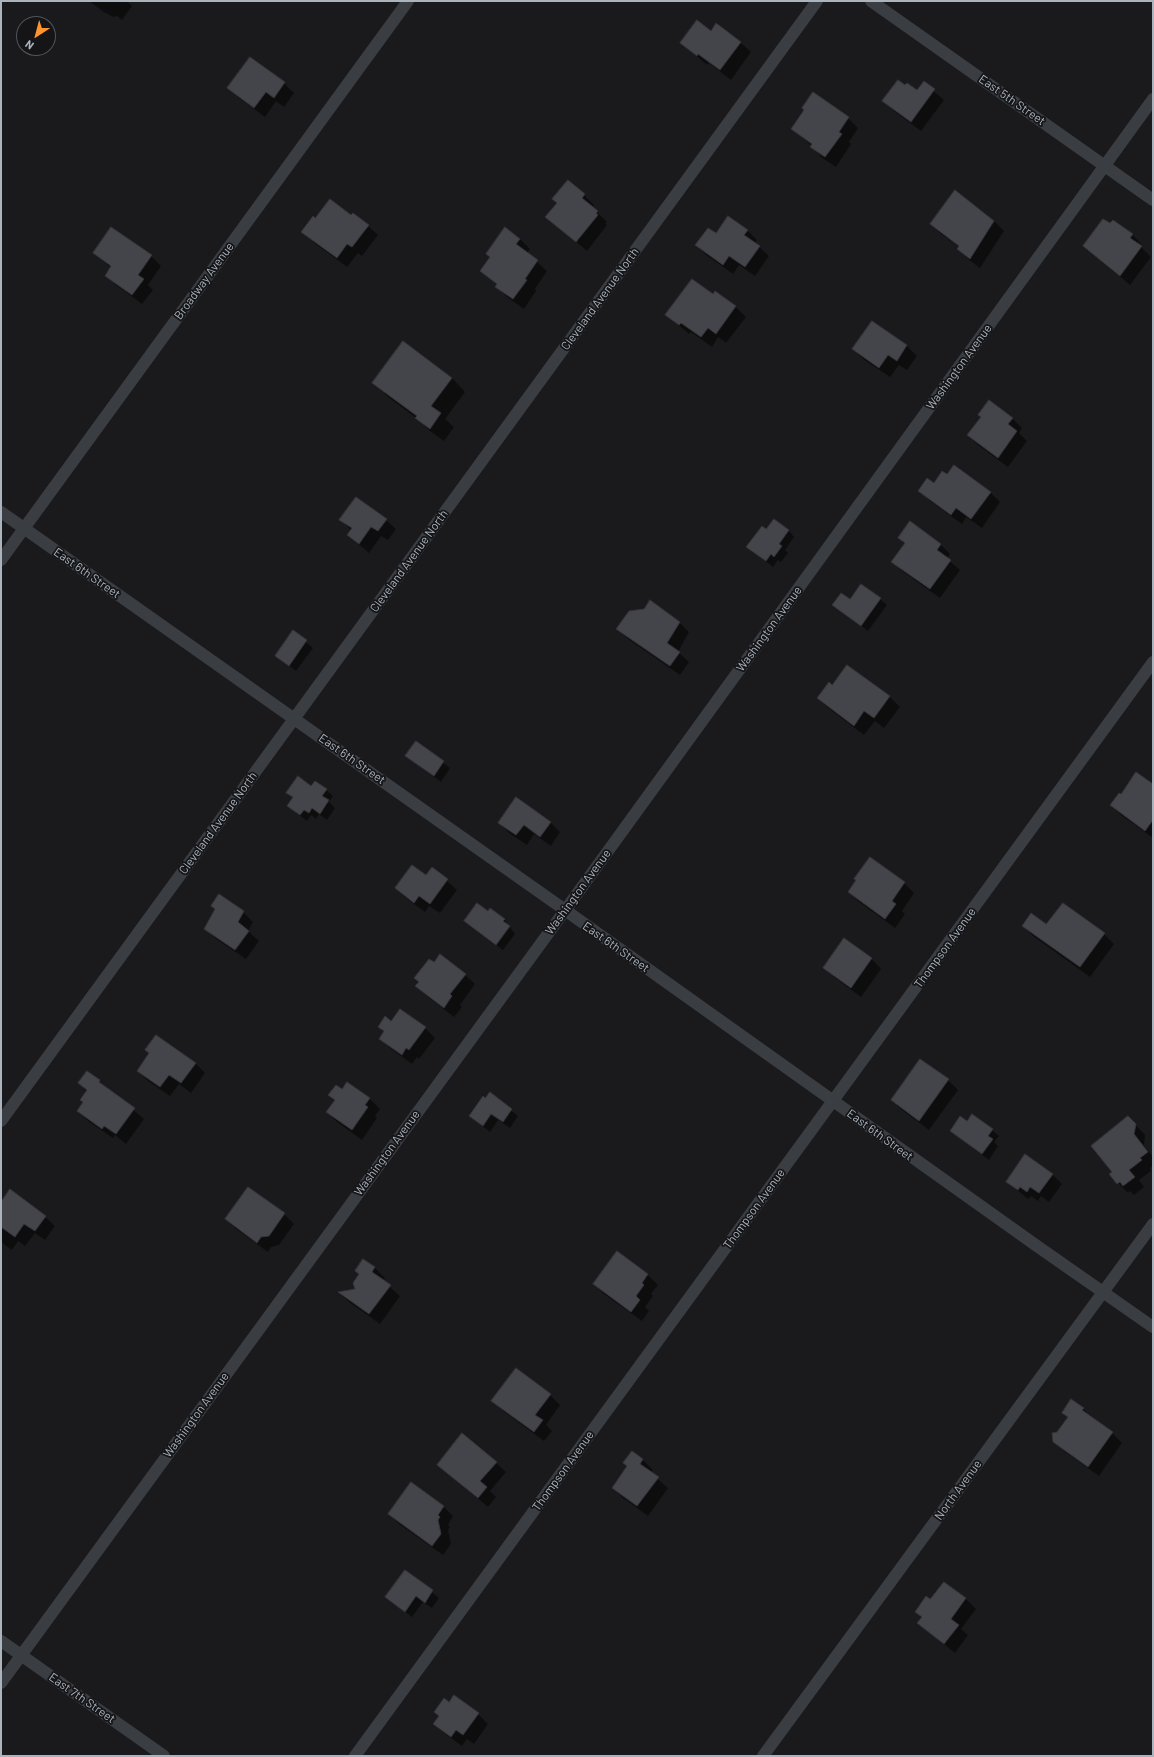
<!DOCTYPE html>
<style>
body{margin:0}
#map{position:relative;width:1154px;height:1757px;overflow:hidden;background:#1a1a1c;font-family:Barlow,sans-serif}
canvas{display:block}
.frame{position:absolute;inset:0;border:2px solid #abb4bd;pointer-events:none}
.north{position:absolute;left:16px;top:16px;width:40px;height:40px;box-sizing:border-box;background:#151518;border:1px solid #51555a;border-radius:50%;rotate:216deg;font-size:11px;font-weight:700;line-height:16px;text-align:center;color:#abb4bd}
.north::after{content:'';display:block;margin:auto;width:14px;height:18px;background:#ff942f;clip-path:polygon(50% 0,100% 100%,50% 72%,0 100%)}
</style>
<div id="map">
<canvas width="1154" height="1757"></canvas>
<div class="frame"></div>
<div class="north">N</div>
</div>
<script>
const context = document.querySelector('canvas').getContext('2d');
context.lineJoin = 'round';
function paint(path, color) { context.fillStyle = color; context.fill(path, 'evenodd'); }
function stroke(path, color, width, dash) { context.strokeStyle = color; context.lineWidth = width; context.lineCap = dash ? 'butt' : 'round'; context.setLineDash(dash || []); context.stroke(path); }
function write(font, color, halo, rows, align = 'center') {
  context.font = font + ' Barlow,sans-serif'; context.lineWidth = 3.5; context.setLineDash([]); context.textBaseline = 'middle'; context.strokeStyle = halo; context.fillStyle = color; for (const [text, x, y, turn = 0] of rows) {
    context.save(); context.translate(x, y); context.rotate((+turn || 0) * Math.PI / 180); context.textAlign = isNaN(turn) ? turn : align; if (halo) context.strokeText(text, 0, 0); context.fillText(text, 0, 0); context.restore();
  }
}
const shadow = new Path2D(`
 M89,1H127L132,6L122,20L117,16L113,17L104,12Z
 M716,25L741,43L751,52L731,80L709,63L707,65L681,43L711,32Z
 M284,83L294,93L284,107L276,101L265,117L239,98L229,88Z
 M924,83L944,100L921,131L894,111L884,101L905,87L917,92Z
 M813,94L848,118L858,128L849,142L851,144L836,167L821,157L812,146L792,129L805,110Z
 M584,195L594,205L592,207L607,222L605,223L607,225L587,251L547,217Z
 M351,217L368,226L378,235L362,256L358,253L347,267L313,242L303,232L316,219Z
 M994,221L1004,231L980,268L968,259L958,249L959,247L941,234L931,224Z
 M1113,221L1133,235L1142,245L1141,247L1151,257L1130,285L1084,246Z
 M747,230L757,240L755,243L769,256L755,276L739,265L733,274L706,255L696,245L716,235Z
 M520,239L530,249L527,253L547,271L535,289L536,291L524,309L507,297L497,287L498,285L481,271L491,257Z
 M94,253L151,256L161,266L148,285L153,290L142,304L116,285L106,275L111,268Z
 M715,292L736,307L746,317L726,343L718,337L712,347L691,332L689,334L667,315L713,295Z
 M872,322L907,346L917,356L907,370L899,365L890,377L863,359L853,349Z
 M452,378L465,392L445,419L454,427L444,441L430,431L416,418L387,396L374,383Z
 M982,417L1012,418L1022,428L1019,433L1027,441L1008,467L978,445L968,435Z
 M934,484L990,492L1000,502L982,528L966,517L962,524L930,501L920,491Z
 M341,520H386L396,529L388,540L381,536L369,553L348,535L351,530Z
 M788,530L794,537L785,550L788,553L781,562L778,560L773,567L748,547L766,531Z
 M899,538L940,544L950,554L947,559L960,570L940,598L902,571L893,562L905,544Z
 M880,599L887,605L868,631L834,605L850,600Z
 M679,622L689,632L678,652L689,662L680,675L628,639L618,629Z
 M293,632L313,648L296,671L276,656Z
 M847,666L890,697L900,707L884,728L875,721L864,735L828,708L818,698L832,686Z
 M416,742L450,768L441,782L407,756Z
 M1153,785V838L1121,815L1111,805L1121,796Z
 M326,790L333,796L329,802L335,808L327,820L319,814L316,819L311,815L307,821L288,806L293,798L288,793Z
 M550,822L560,832L551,846L534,834L527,845L509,833L500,823Z
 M870,858L904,883L914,893L902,911L905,914L895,928L859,902L849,892Z
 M432,868L457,890L440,913L429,906L425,912L406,898L396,888L426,876Z
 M243,912L253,922L248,931L259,941L246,959L215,938L206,928Z
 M489,913L504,919L515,934L503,950L465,921Z
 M1046,925L1104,934L1114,944L1090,977L1033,936L1023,926Z
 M844,940L872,959L881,969L861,997L834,977L824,967Z
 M465,975L475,984L460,1005L462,1007L454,1017L427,996L417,986L420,982Z
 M400,1010L425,1028L435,1038L419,1059L417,1057L412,1064L390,1048L380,1038L384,1032L379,1027L392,1022Z
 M150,1053L195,1063L205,1073L191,1093L179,1084L170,1096L148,1081L138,1071Z
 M948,1080L958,1090L929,1130L902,1110L892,1100Z
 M99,1081L144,1119L126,1144L115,1135L113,1138L88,1121L78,1111L84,1103L87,1092L79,1083Z
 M348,1083L370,1099L380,1109L375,1116L377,1118L362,1140L337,1122L327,1112L335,1100L330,1095L342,1091Z
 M490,1094L518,1116L510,1128L498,1120L490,1132L470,1116Z
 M1128,1117L1145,1135L1144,1145L1153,1157V1165L1150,1168L1151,1171L1139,1180L1144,1187L1134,1195L1130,1191L1128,1193L1118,1183Z
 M968,1122L992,1130L999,1136L994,1142L998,1146L989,1160L951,1131Z
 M1052,1174L1062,1184L1049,1202L1041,1196L1038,1201L1031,1196L1028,1199L1007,1181Z
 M248,1188L284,1214L294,1224L279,1245L271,1247L268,1252L236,1229L226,1219Z
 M1,1204L45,1217L55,1226L45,1240L35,1233L25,1246L18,1241L12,1250L1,1242Z
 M617,1253L648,1275L658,1285L651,1294L653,1296L645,1307L649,1311L642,1321L604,1294L594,1284Z
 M364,1260L375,1268L385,1278L383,1281L400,1296L380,1324L349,1302L340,1293L356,1290Z
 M550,1395L560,1405L546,1425L552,1431L544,1441L503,1411L493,1401Z
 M1072,1400L1112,1433L1122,1443L1099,1476L1064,1451L1054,1441L1069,1418L1063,1413Z
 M632,1452L643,1460L653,1470L651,1473L668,1488L648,1516L623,1498L613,1488L628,1467Z
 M496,1463L506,1472L490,1491L496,1497L488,1507L438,1465Z
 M443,1506L453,1516L448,1525L450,1527L448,1530L451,1544L443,1555L399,1524L389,1514Z
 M405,1571L439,1598L432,1608L423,1602L412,1617L386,1597Z
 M944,1583L966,1599L976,1609L961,1629L968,1635L955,1653L918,1623L922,1618L916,1611L930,1600Z
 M454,1697L478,1714L488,1724L474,1744L467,1739L462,1746L444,1733L434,1724Z`);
const building = new Path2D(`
 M697,20L711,31L716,23L741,42L720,70L698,54L697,56L680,43Z
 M250,57L285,82L274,98L266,92L254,108L227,88Z
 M898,80L905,85L907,83L917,90L924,81L935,89L911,122L882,101Z
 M813,92L849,117L839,132L842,134L825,157L810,147L812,144L791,129L804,110L802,108Z
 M568,180L585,194L582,198L598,211L596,213L598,215L576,242L545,217L557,203L552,199Z
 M955,190L994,221L970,259L957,249L959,246L930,224Z
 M330,199L351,215L353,213L369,225L352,247L347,244L337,258L301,232L313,216L315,218Z
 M728,216L748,230L744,235L760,246L745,267L729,256L723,265L695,245L708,228L716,233Z
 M1103,219L1110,223L1113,220L1133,234L1130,238L1142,246L1120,276L1083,246Z
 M111,227L152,255L138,275L144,279L132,295L105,276L111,266L93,253Z
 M505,227L520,239L516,244L538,260L525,279L527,280L513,299L495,287L497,284L480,271L490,257L486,254Z
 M692,279L713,294L715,291L736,306L716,334L708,328L701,337L681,323L679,325L665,315Z
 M872,321L907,345L897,361L888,355L879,368L852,349Z
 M403,341L452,378L431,406L441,413L430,429L415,418L417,416L372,383Z
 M989,400L1013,418L1008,424L1017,431L998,458L967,435L981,417L978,415Z
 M954,465L991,492L971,519L956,508L951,515L918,491L927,478L934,483L942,471L947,474Z
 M356,497L387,519L378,531L371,527L359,544L347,535L352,528L339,520Z
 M774,519L789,530L779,544L782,546L774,557L771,554L766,561L746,547L762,526L766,529Z
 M910,521L941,544L937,550L951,560L930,589L891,562L905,543L898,538Z
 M861,584L881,598L861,626L832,605L841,593L850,599Z
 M650,600L680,622L667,643L680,652L670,666L616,629L629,611L644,609Z
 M293,630L307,640L289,666L275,656Z
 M847,665L890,696L874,718L864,711L854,726L817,698L829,682L832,685Z
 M416,741L444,761L434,776L405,756Z
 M1136,772L1153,784V820L1145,831L1110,805L1119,793L1121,794Z
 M298,776L311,786L315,781L327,789L322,796L329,800L320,814L312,808L309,813L304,810L300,815L287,806L293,797L286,793Z
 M516,797L551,822L540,837L524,825L516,835L498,823Z
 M870,857L905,882L892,901L896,904L885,919L848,892L856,880L854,879Z
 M412,865L426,875L432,867L448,879L430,904L419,896L414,903L395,888Z
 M219,894L244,911L238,922L249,931L235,950L204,929L215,909L211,906Z
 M477,903L488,911L490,908L505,919L503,921L510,926L496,945L464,921Z
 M1063,903L1105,933L1080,967L1022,926L1031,913L1046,924Z
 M844,938L872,958L851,988L823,968Z
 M440,954L466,974L450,994L452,996L444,1008L415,986L419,982L414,978L429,959L434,962Z
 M400,1009L426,1027L409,1050L406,1048L402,1055L379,1039L384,1031L378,1027L385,1016L391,1021Z
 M156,1035L196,1063L181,1083L169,1075L160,1087L137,1071L149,1053L145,1050Z
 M920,1059L949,1079L919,1121L891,1100Z
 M87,1071L100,1080L99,1082L135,1108L116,1134L104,1126L102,1129L77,1111L83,1102L80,1100L87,1090L78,1083Z
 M347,1082L370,1098L365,1105L368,1107L352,1130L326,1112L335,1100L328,1095L336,1085L342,1089Z
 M490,1092L512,1109L503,1122L491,1114L483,1126L469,1116L483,1096L485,1098Z
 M972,1114L993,1129L988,1136L993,1139L982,1154L950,1131L960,1116L967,1121Z
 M1128,1116L1136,1124L1134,1134L1148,1152L1140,1158L1142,1160L1129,1170L1135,1177L1123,1186L1120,1182L1117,1184L1109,1174L1112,1172L1091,1146Z
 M1025,1154L1053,1174L1039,1193L1030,1187L1027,1192L1020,1187L1018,1190L1006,1182Z
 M248,1187L285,1213L269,1236L261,1237L257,1243L225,1219Z
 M10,1189L46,1216L35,1231L24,1224L15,1237L1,1227V1202Z
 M617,1251L648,1274L642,1283L644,1285L636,1296L640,1300L631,1312L593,1284Z
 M363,1259L375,1267L372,1272L391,1285L369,1314L338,1292L355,1289L353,1283L359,1274L355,1271Z
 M516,1368L551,1394L535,1415L543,1420L534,1432L491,1401Z
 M1071,1399L1084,1408L1082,1410L1113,1432L1088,1467L1053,1442L1052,1433L1057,1432L1068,1417L1062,1413Z
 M462,1433L497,1462L480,1481L487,1487L478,1498L437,1465Z
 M632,1451L643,1459L640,1464L659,1477L637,1506L612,1488L627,1466L623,1463Z
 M411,1482L444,1506L438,1515L440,1517L438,1520L441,1534L432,1546L388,1514Z
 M405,1570L433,1590L425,1603L416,1596L405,1612L385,1597Z
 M944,1582L966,1598L951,1619L959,1625L944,1644L917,1623L922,1617L915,1612L926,1596L930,1599Z
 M454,1695L479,1713L463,1735L456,1730L451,1737L433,1724L439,1716L434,1712L444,1698L449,1702Z`);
const street = new Path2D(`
 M871,1L1153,200
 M1,512L565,910L1037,1246L1153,1327
 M1,560L408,1
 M1,1121L817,1
 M1,1641L164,1756
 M1,1683L558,920L1153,99
 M355,1756L1153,662
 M763,1756L1153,1224`);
const streetNames = [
 ["East 5th Street",1012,100,35],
 ["Broadway Avenue",204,281,-54],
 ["Cleveland Avenue North",600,299,-54],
 ["Washington Avenue",959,367,-54],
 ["Cleveland Avenue North",409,561,-54],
 ["East 6th Street",87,573,35],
 ["Washington Avenue",769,629,-54],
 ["East 6th Street",352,759,35],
 ["Cleveland Avenue North",218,823,-54],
 ["Washington Avenue",578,892,-54],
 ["East 6th Street",616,947,35],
 ["Thompson Avenue",945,948,-54],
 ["East 6th Street",880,1135,36],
 ["Washington Avenue",387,1153,-54],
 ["Thompson Avenue",754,1209,-54],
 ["Washington Avenue",196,1415,-54],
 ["Thompson Avenue",563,1471,-54],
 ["North Avenue",958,1490,-54],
 ["East 7th Street",82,1698,35]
];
paint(shadow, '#0007');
paint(building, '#44454a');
stroke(building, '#343439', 1);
stroke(street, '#3a3d42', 12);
write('12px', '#abb4bd', '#151518', streetNames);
</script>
